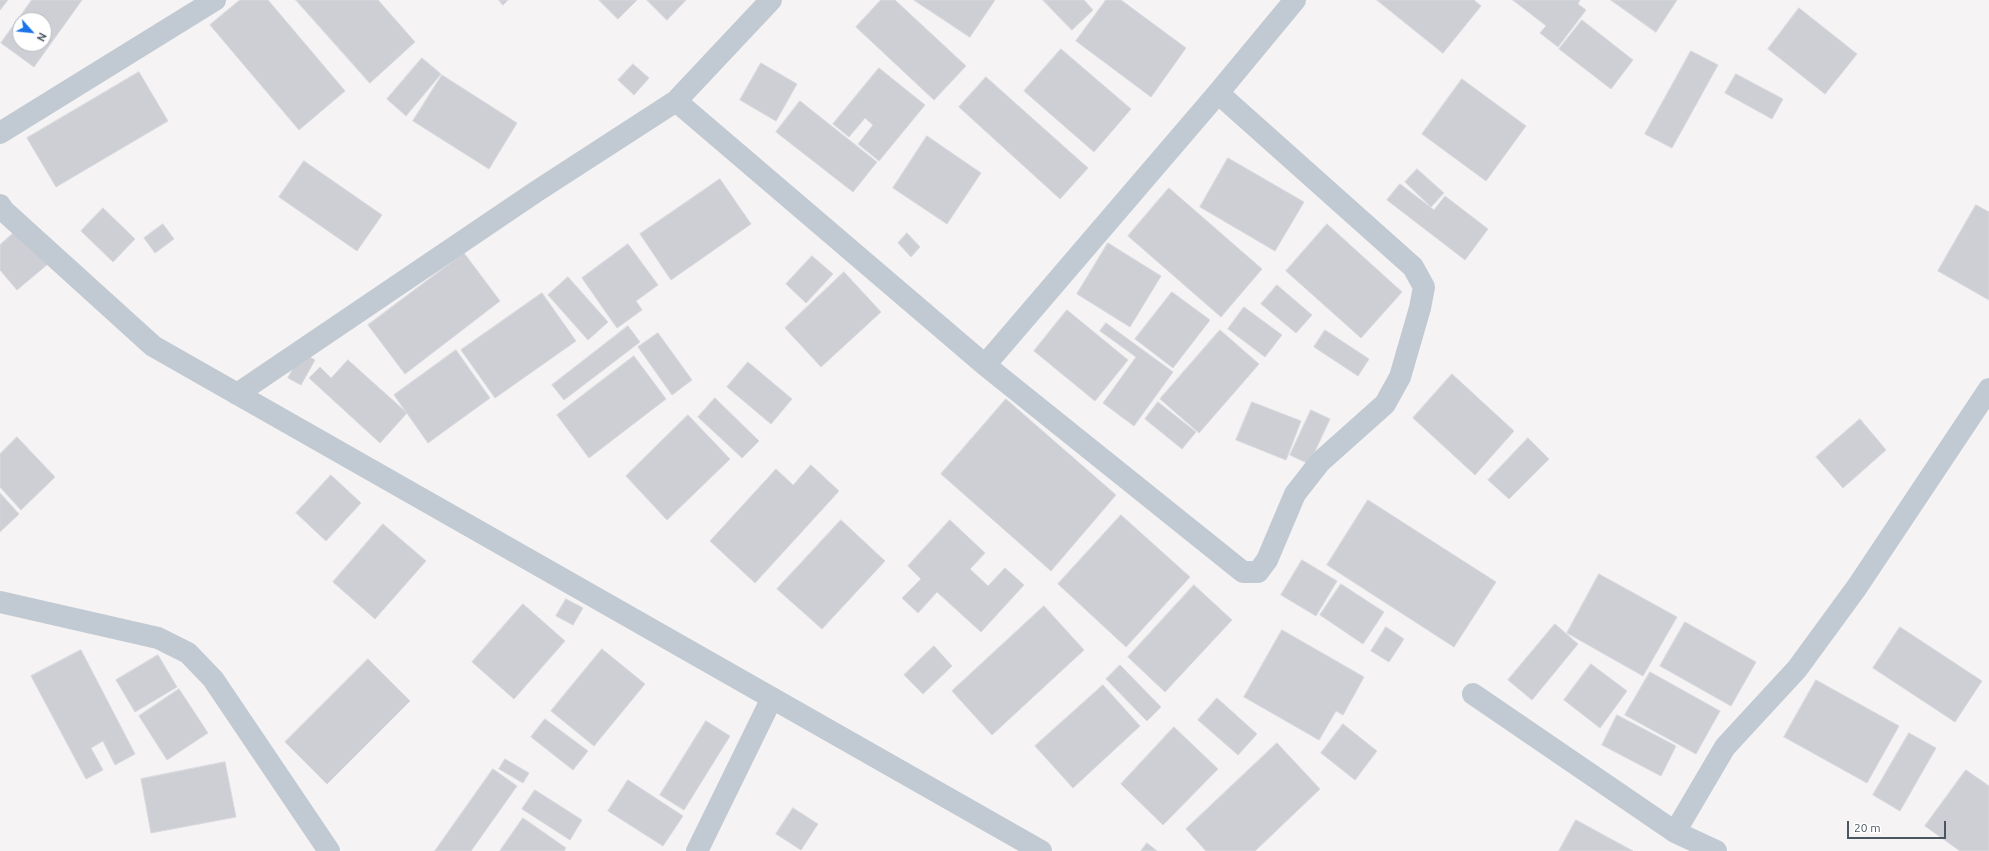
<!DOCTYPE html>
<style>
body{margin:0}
#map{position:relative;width:1989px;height:851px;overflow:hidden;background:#f5f3f3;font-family:Ubuntu,sans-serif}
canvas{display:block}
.north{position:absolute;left:12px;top:12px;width:40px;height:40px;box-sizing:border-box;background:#fff;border:1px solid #b7bbc0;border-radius:50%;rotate:117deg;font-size:11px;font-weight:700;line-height:16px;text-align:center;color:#4a5661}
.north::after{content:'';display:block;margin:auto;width:14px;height:18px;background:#1a73e8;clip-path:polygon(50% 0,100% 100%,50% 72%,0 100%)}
.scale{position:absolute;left:1847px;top:821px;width:99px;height:18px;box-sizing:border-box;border:2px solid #4a5661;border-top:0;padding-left:5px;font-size:12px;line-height:14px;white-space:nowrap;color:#4a5661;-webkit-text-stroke:3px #fff;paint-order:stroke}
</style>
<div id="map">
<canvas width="1989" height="851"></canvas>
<div class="north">N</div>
<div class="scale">20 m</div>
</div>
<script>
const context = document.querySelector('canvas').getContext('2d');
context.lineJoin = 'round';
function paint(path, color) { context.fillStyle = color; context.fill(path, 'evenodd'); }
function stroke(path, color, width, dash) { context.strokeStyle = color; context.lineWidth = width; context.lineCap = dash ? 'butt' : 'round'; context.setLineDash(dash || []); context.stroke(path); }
const building = new Path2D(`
 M0,0H8L0,10Z
 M32,0H82L34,67L1,43ZM20,20H44V44H20Z
 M240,0H268L345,91L299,130L210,25Z
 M296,0H378L415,42L370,83Z
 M499,0H508L503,5Z
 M599,0H637L618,19Z
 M647,0H686L667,20Z
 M881,0H895L966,66L934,100L856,27Z
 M914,0H995L970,37Z
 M1043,0H1084L1093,10L1072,30Z
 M1106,0H1121L1186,48L1151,97L1076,41Z
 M1377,0H1474L1481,6L1443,53Z
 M1513,0H1580L1578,4L1586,10L1558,47L1540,33L1546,26Z
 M1611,0H1677L1656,32Z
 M1799,8L1857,54L1825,94L1768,49Z
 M1582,20L1633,60L1611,89L1559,49Z
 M1061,49L1131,109L1094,152L1024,91Z
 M1691,51L1718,65L1672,148L1645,134Z
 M422,58L441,74L406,116L387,99Z
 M761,63L797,84L776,121L740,100Z
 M633,64L649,78L634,95L618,80Z
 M879,68L925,105L879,161L858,144L873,125L865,118L849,137L833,124Z
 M139,72L168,121L56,187L27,138Z
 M1736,74L1783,99L1772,119L1725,93Z
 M442,75L517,123L489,169L413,121Z
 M986,77L1088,168L1060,199L959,107Z
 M1462,79L1526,126L1486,181L1422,134Z
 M800,101L877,162L853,192L776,132Z
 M927,136L981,173L947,224L893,188Z
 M1228,158L1304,202L1275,251L1200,207Z
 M304,161L382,215L357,251L279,197Z
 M1417,169L1444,193L1431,207L1405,182Z
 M720,179L751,224L671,280L640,234Z
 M1400,184L1434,210L1445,196L1488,229L1465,260L1387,200Z
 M1169,188L1262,269L1221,317L1128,236Z
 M1976,205L1989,212V300L1938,271Z
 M103,208L135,239L113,262L81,231Z
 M163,224L174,239L155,253L144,238Z
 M1327,224L1402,292L1361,338L1286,271Z
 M18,229L48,264L17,290L0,270V245Z
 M907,233L920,247L911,257L898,243Z
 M1108,243L1161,276L1130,327L1077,294Z
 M628,244L658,285L636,301L642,310L617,328L582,278Z
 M464,253L500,301L405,374L368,325Z
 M812,256L833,274L806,303L786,284Z
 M844,272L881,312L821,367L785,328Z
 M568,277L608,322L588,340L548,295Z
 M1277,285L1312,315L1296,333L1261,304Z
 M1172,292L1210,320L1173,368L1135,339Z
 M542,293L576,341L495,398L461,350Z
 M1244,307L1282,335L1265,357L1228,329Z
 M1067,310L1128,360L1095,401L1034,351Z
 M1106,323L1173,372L1134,426L1103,403L1136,357L1100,331Z
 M628,326L640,342L564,400L552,385Z
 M1220,330L1259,364L1199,433L1160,399Z
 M1325,330L1369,359L1358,376L1314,347Z
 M658,333L692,380L672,395L638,347Z
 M456,350L490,398L428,443L394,395Z
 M302,353L315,360L301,385L288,378Z
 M634,356L666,399L589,458L557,415Z
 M348,360L407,413L380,443L309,378L320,367L331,378Z
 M748,362L792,399L771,424L727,387Z
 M1452,374L1514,431L1475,475L1413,418Z
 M715,398L759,441L742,458L698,417Z
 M1006,399L1116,495L1051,571L941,474Z
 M1158,402L1196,432L1182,449L1145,419Z
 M1252,402L1301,421L1286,460L1236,440Z
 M1311,410L1330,419L1309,464L1290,455Z
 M688,415L730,459L667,520L626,476Z
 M1860,419L1886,450L1843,488L1816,457Z
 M17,437L55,477L21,510L0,487V454Z
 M1528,438L1549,459L1509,499L1488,480Z
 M811,465L839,491L755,583L710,541L776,469L793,485Z
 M331,475L361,503L326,541L296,513Z
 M0,493L19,514L0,532Z
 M1368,500L1496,582L1454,647L1327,565Z
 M1121,515L1190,577L1126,647L1058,584Z
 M841,520L885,561L822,629L777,589Z
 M950,520L985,553L970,569L988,586L1005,568L1024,585L981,632L937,592L918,613L902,598L921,579L908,566Z
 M383,524L426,561L375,619L333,582Z
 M1302,560L1337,581L1316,616L1281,595Z
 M1599,574L1677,617L1643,676L1567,633Z
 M1341,584L1384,612L1363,644L1320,615Z
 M1194,585L1232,620L1165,692L1128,657Z
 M566,599L583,608L573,625L556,616Z
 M523,604L565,641L514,699L472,662Z
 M1044,606L1084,650L992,735L952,691Z
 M1685,622L1756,662L1731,706L1660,666Z
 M1555,624L1578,644L1532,700L1508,680Z
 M1386,627L1404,639L1389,662L1371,651Z
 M1900,627L1982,681L1955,722L1873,668Z
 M1282,630L1364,677L1343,715L1336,711L1319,740L1244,697Z
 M934,646L952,666L923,694L904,675Z
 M602,649L645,684L594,746L551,711Z
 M81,650L135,754L115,765L103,741L91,748L103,770L86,779L31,676Z
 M158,655L177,687L135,712L116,680Z
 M368,659L410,701L327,784L285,742Z
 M1591,664L1627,691L1600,728L1564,700Z
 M1120,665L1161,707L1147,721L1106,679Z
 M1650,672L1720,711L1696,754L1625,715Z
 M1816,680L1899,726L1867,783L1784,737Z
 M1103,685L1140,726L1073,788L1035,746Z
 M179,689L208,733L167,760L139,716Z
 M1217,698L1257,734L1238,755L1198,720Z
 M1617,715L1676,746L1661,776L1602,745Z
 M545,719L588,751L573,770L531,737Z
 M706,721L730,736L684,810L660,795Z
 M1343,724L1377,751L1355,780L1321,753Z
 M1174,727L1218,769L1163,825L1121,784Z
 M1909,733L1936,748L1900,811L1873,795Z
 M1277,743L1320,789L1255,851H1206L1186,829Z
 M505,759L529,773L523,783L499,769Z
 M225,762L236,817L151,833L141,779Z
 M493,769L517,786L471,851H435Z
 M1966,770L1989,786V851H1960L1925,826Z
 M628,780L683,816L663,846L608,811Z
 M535,790L582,820L570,840L522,809Z
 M793,808L818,824L801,850L776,834Z
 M523,818L566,848L564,851H500Z
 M1576,820L1633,851H1559Z
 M1147,843L1157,851H1141Z`);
const minor = new Path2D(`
 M676,101L985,365L1243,572H1258L1267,560L1295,494L1320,462L1385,404L1400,377L1420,308L1424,287L1413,267L1218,93
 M0,133L215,0
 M0,205L4,211L153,346L1041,851
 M985,365L1218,93L1295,0
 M237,394L537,191L676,101L771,0
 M0,602L158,638L188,653L213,679L329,851
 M1473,694L1675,832L1716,851
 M1675,832L1725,747L1797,669L1857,587L1989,389
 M697,851L772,698`);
paint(building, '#cdcfd5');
stroke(building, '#d7d9de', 1);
stroke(minor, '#c1cad2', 22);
</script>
